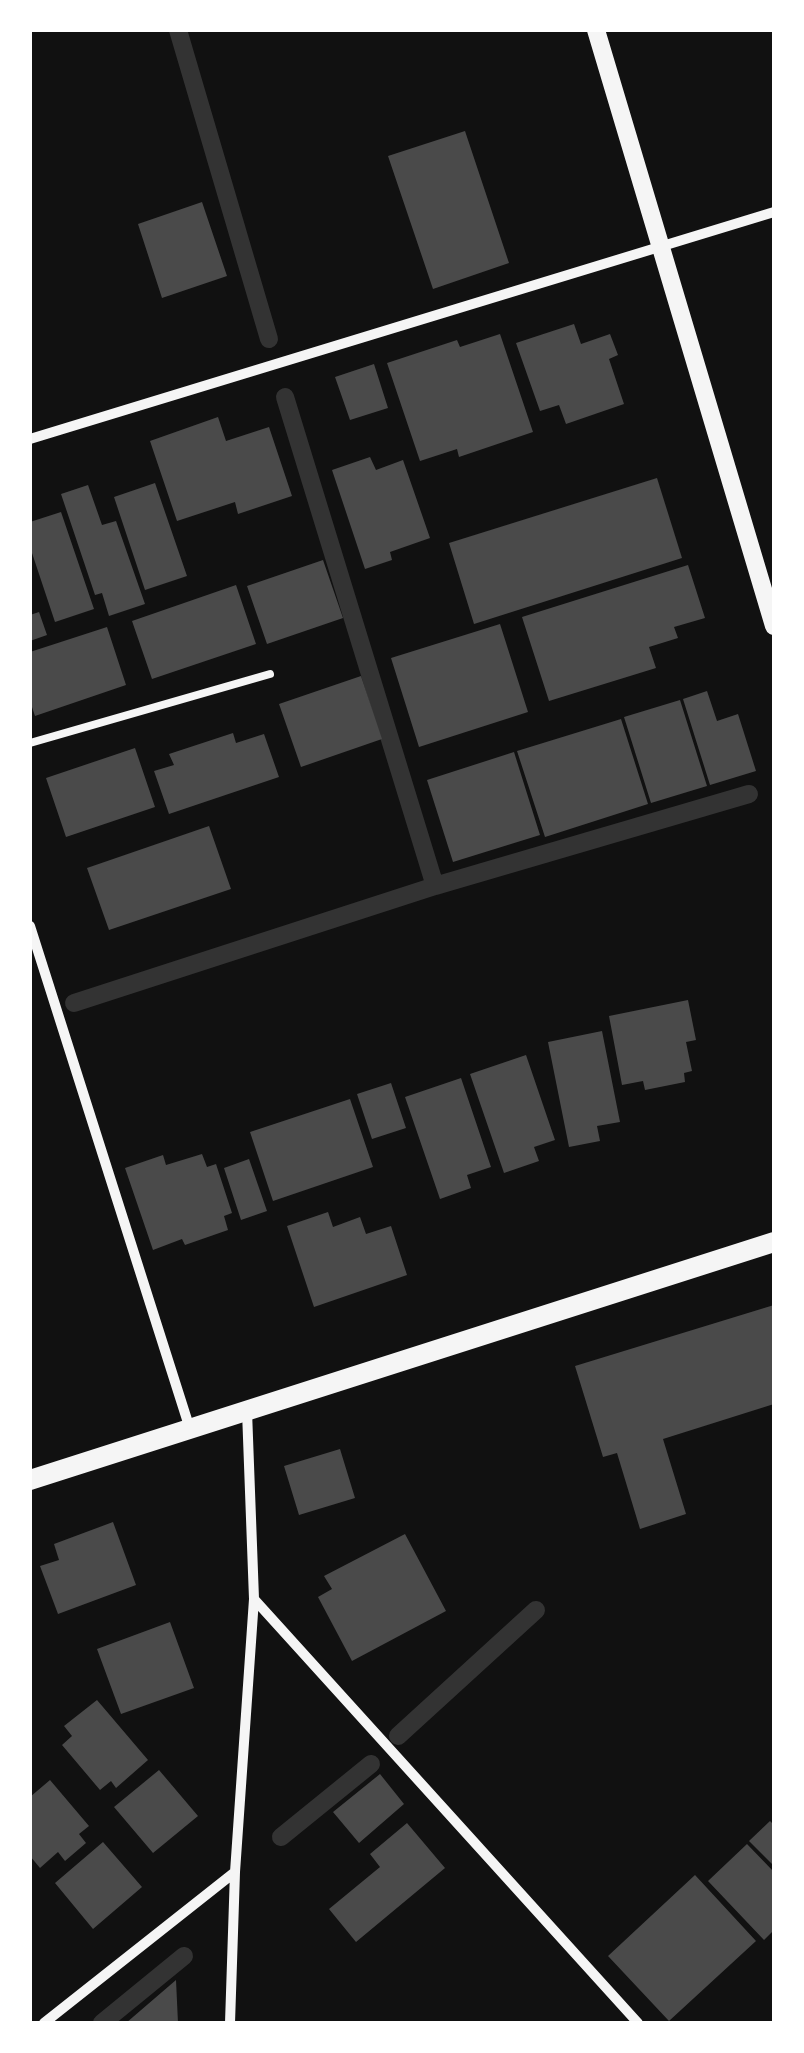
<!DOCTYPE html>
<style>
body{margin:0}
#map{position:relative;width:804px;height:2053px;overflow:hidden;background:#111;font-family:"Fira Sans Condensed",sans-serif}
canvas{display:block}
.frame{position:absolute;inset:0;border:32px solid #fff;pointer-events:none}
</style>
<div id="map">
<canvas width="804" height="2053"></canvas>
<div class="frame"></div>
</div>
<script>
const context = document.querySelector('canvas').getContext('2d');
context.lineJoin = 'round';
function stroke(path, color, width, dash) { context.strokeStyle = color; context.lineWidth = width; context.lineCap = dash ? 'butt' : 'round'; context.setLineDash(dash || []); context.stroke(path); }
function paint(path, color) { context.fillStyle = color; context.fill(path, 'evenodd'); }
const stream = new Path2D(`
 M178,30L269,339
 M285,397L435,886
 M74,1003L435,886L749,794
 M398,1736L536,1610
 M281,1837L371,1764
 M102,2023L184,1956`);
const building = new Path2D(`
 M465,131L509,263L433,289L388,156Z
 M202,202L227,276L162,298L138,224Z
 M574,324L581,344L610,334L618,355L609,359L624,404L566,424L559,405L540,411L516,343Z
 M500,334L533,432L459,457L457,449L420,461L387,363L457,340L460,347Z
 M374,364L388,408L350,420L335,377Z
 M218,417L226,441L269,427L292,496L238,514L235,502L177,521L150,441Z
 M370,457L376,470L403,460L430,538L390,552L392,560L365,569L332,470Z
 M657,478L682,558L474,624L449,543Z
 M155,483L187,576L145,590L114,497Z
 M88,485L102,525L116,521L145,604L109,616L102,593L95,595L61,494Z
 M61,512L94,609L55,622L30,547V522Z
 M323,560L343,618L267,644L247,586Z
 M688,565L705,618L674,627L678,638L649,647L656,668L549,701L522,617Z
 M236,585L256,644L152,679L132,621Z
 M39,612L47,635L30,641V615Z
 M500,624L528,712L419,747L391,658Z
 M107,627L126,685L35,716L30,701V652Z
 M361,676L382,739L301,767L279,704Z
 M707,691L717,721L738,714L756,771L710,785L683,699Z
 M680,700L707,786L651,803L624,717Z
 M621,719L648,804L545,837L517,751Z
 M233,733L236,743L264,734L279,777L169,814L154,771L174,765L169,754Z
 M135,748L155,807L66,837L46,778Z
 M514,752L540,835L453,862L427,780Z
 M209,826L231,889L109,930L87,868Z
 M688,1000L696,1040L686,1042L692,1071L684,1073L685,1082L645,1090L643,1081L622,1085L609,1016Z
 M602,1031L620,1122L597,1126L600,1141L569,1147L548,1042Z
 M526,1055L555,1140L534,1147L539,1161L504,1173L470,1074Z
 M461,1078L491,1167L467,1175L471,1188L440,1199L405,1097Z
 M391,1083L406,1128L372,1139L357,1094Z
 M350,1099L373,1167L273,1201L250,1132Z
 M202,1154L207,1167L216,1164L232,1213L224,1216L228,1230L185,1245L182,1239L153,1250L125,1168L163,1155L166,1165Z
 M249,1159L267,1211L241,1220L224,1168Z
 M328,1212L333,1227L360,1217L366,1234L391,1226L407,1275L314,1307L287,1226Z
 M774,1305V1404L663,1439L686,1514L640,1529L617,1453L603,1457L575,1366Z
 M340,1449L355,1498L299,1515L284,1466Z
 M113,1522L136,1585L58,1614L40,1566L59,1560L54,1544Z
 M405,1534L446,1611L352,1661L318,1597L332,1589L324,1576Z
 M170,1622L194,1688L121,1714L97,1649Z
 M97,1700L148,1760L116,1788L111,1781L100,1790L62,1745L72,1736L64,1726Z
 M159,1770L198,1816L153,1853L114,1807Z
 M380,1774L404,1804L359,1843L333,1812Z
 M50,1780L89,1826L79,1834L86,1843L65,1861L58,1852L40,1868L30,1856V1797Z
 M770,1821L774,1825V1866L749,1841Z
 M407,1823L445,1868L356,1942L329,1909L380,1867L370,1854Z
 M103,1842L142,1887L93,1929L55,1883Z
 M747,1844L774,1872V1930L764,1940L708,1881Z
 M695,1875L756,1941L669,2021L608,1956Z
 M176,1980L178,2023H126Z`);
const service = new Path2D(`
 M30,743L270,674`);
const minor = new Path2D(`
 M30,439L774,212
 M30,926L190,1429
 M254,1599L638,2023
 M44,2023L235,1872
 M230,2023L235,1872L254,1599L247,1411`);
const tertiary = new Path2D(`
 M596,30L774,626`);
const secondary = new Path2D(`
 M30,1480L774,1242`);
stroke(stream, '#333', 18);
paint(building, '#4a4a4a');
stroke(service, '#f5f5f5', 8);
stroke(minor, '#f5f5f5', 10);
stroke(tertiary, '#f5f5f5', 18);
stroke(secondary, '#f5f5f5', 20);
</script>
